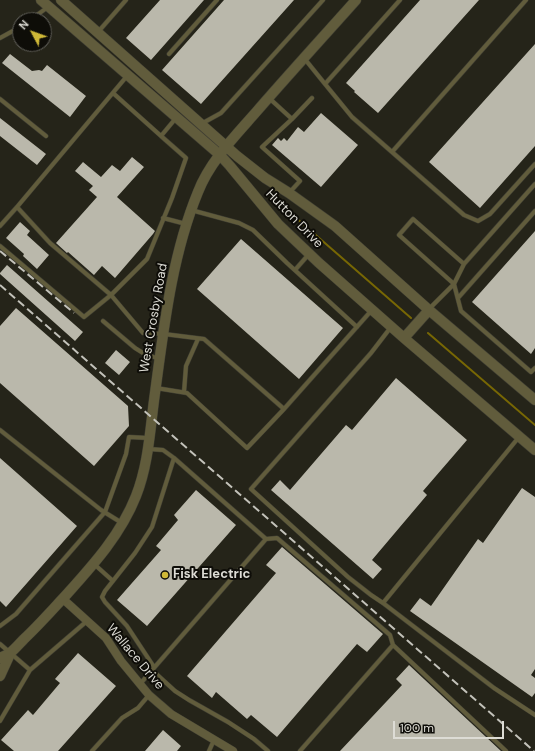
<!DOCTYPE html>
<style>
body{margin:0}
#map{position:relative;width:535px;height:751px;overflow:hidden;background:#252419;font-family:"DM Sans",sans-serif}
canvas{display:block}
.north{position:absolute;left:12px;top:12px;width:40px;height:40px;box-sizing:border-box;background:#0e0d08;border:1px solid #61605a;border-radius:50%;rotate:311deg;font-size:11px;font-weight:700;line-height:16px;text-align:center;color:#dddcd5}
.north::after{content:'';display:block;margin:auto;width:14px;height:18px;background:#cfb837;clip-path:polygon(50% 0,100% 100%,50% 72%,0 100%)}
.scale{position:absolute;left:393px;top:721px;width:111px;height:18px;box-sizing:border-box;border:2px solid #dddcd5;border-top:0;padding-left:5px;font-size:12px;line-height:14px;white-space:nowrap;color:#dddcd5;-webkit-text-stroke:3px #0e0d08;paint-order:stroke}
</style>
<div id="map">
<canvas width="535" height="751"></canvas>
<div class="north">N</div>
<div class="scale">100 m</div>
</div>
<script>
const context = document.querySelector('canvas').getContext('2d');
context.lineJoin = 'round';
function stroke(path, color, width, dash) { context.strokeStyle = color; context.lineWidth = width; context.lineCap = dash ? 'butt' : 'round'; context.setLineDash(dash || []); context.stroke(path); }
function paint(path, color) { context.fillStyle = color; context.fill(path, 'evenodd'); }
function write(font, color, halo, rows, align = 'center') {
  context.font = font + ' "DM Sans",sans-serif'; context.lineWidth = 4; context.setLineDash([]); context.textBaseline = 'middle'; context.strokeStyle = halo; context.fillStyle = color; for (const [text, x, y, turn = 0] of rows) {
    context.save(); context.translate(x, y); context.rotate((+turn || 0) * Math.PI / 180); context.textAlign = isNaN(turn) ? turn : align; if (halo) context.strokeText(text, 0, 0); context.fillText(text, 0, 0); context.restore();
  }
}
const stream = new Path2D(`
 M295,217L411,318
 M428,333L535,425`);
const building = new Path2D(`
 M160,0H204L151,60L126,38Z
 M224,0H294L201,104L162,70Z
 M420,0H479L378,113L354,92L355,91L346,83Z
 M535,44V146L480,208L429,162Z
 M10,54L32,71L39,70L42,71L47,65L86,96L70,117L2,63Z
 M321,113L358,145L321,187L272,145L278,138L281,141L284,138L287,141L298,127L304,132Z
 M0,118L46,154L37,165L0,136Z
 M132,157L144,167L117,197L155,231L153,234L115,278L102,266L94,275L68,252L67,253L56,243L97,197L89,190L93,186L75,171L83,162L101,177L112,165L120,171Z
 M20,222L30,231L27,235L49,255L37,269L23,256L24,254L6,238Z
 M535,231V348L531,354L472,302Z
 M241,239L343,328L299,379L197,289Z
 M7,265L83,332L75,341L0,274V273Z
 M16,308L128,406L129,426L94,466L0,383V326Z
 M116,350L130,362L119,375L105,363Z
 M396,378L467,440L423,491L427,495L372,560L382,569L373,579L271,490L280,480L290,490L346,425L352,430Z
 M0,458L77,526L6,607L0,601Z
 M522,488L535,497V669L531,675L535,678V693L532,697L410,611L420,598L431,606L478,539L483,543Z
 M196,490L236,525L147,626L117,600L161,550L156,546L178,520L174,515Z
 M282,547L383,634L367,652L357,644L277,737L251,715L247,719L216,692L212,698L187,676L276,573L266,565Z
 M78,653L116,686L58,751H14L1,740L28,710L33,715L60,683L55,679Z
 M409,665L501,751H340L402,685L396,679Z
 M163,730L181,746L177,751H145Z`);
const service = new Path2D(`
 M400,0L325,84L352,117L464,215L478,221L490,214L535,164
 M30,20L48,7
 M98,32L126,0
 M0,38L20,27
 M169,54L217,0
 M304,58L325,84
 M127,76L17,207L50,243L111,295L147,259L172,198L186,158L161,136L176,118
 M113,93L161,136
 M269,98L292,119L262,147L300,181L289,193
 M0,99L46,136
 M292,119L312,98
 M201,124L221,113L323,0
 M392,152L526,0
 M191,210L239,223L253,230L287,263L357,327
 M163,218L186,224
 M0,226L17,207
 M0,246L84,317L111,295L143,333L164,334L204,339L284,409L371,311
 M464,264L413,219L399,235L454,284L461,311L531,372L535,368
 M295,270L309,254
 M458,298L535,211
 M429,309L454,284L464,264L535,184
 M103,321L135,348L143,353L159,359
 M156,388L187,393L247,448L284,409
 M184,392L186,366L198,339
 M0,430L101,510L122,523
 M519,437L383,603L494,688L535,715
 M266,539L277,538L390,635L393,645
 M94,564L113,581
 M383,603L371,595L348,577L251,489L371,353L391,327
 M0,626L16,614L105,512L126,454L129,437L148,438
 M0,644L30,670
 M154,667L127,626L105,602L102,597L105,591L135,553L152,527L174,458
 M152,670L175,691L189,700L228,722L254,739L268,751
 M140,684L266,539L174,458L163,450L149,449
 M0,721L30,670L87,621
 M92,751L122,718L138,708L149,695
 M209,751L214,740
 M300,751L393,645L506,751`);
const minor = new Path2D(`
 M63,599L106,638L121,661L149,695L171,714L233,751`);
const tertiary = new Path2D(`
 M41,0L220,155L230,166L278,224L319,263L404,338L535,450
 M61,0L237,156L265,178L289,193L335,226L429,310L535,400
 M404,338L429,310
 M0,658C3,656 7,655 10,653C15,649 20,643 24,639C39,625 53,609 67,594C94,564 121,534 136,496C149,463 150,428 155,393C164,326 172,255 198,192C210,161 236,135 257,111C290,73 323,37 356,0
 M0,676L11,652`);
const rail = new Path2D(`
 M0,251L74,313
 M0,285L534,751`);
const markers = [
 [165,575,4,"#cfb837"]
];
const streetNames = [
 ["Hutton Drive",294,219,46],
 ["West Crosby Road",154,318,-80],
 ["Wallace Drive",135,657,50]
];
const poiNames = [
 ["Fisk Electric",173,575]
];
stroke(stream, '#776704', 2);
paint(building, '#bab8ab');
stroke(service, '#3f3e33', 5);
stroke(minor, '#3f3e33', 9);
stroke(tertiary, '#3f3e33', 11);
stroke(service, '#615c3c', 4);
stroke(minor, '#615c3c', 8);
stroke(tertiary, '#615c3c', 10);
stroke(rail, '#c3c2ba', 2, [8, 4]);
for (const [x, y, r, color] of markers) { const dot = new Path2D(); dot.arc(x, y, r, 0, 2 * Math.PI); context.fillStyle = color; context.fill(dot); stroke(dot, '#0e0d08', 1.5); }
write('13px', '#dddcd5', '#0e0d08', streetNames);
write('bold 13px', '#dddcd5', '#0e0d08', poiNames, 'left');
</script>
